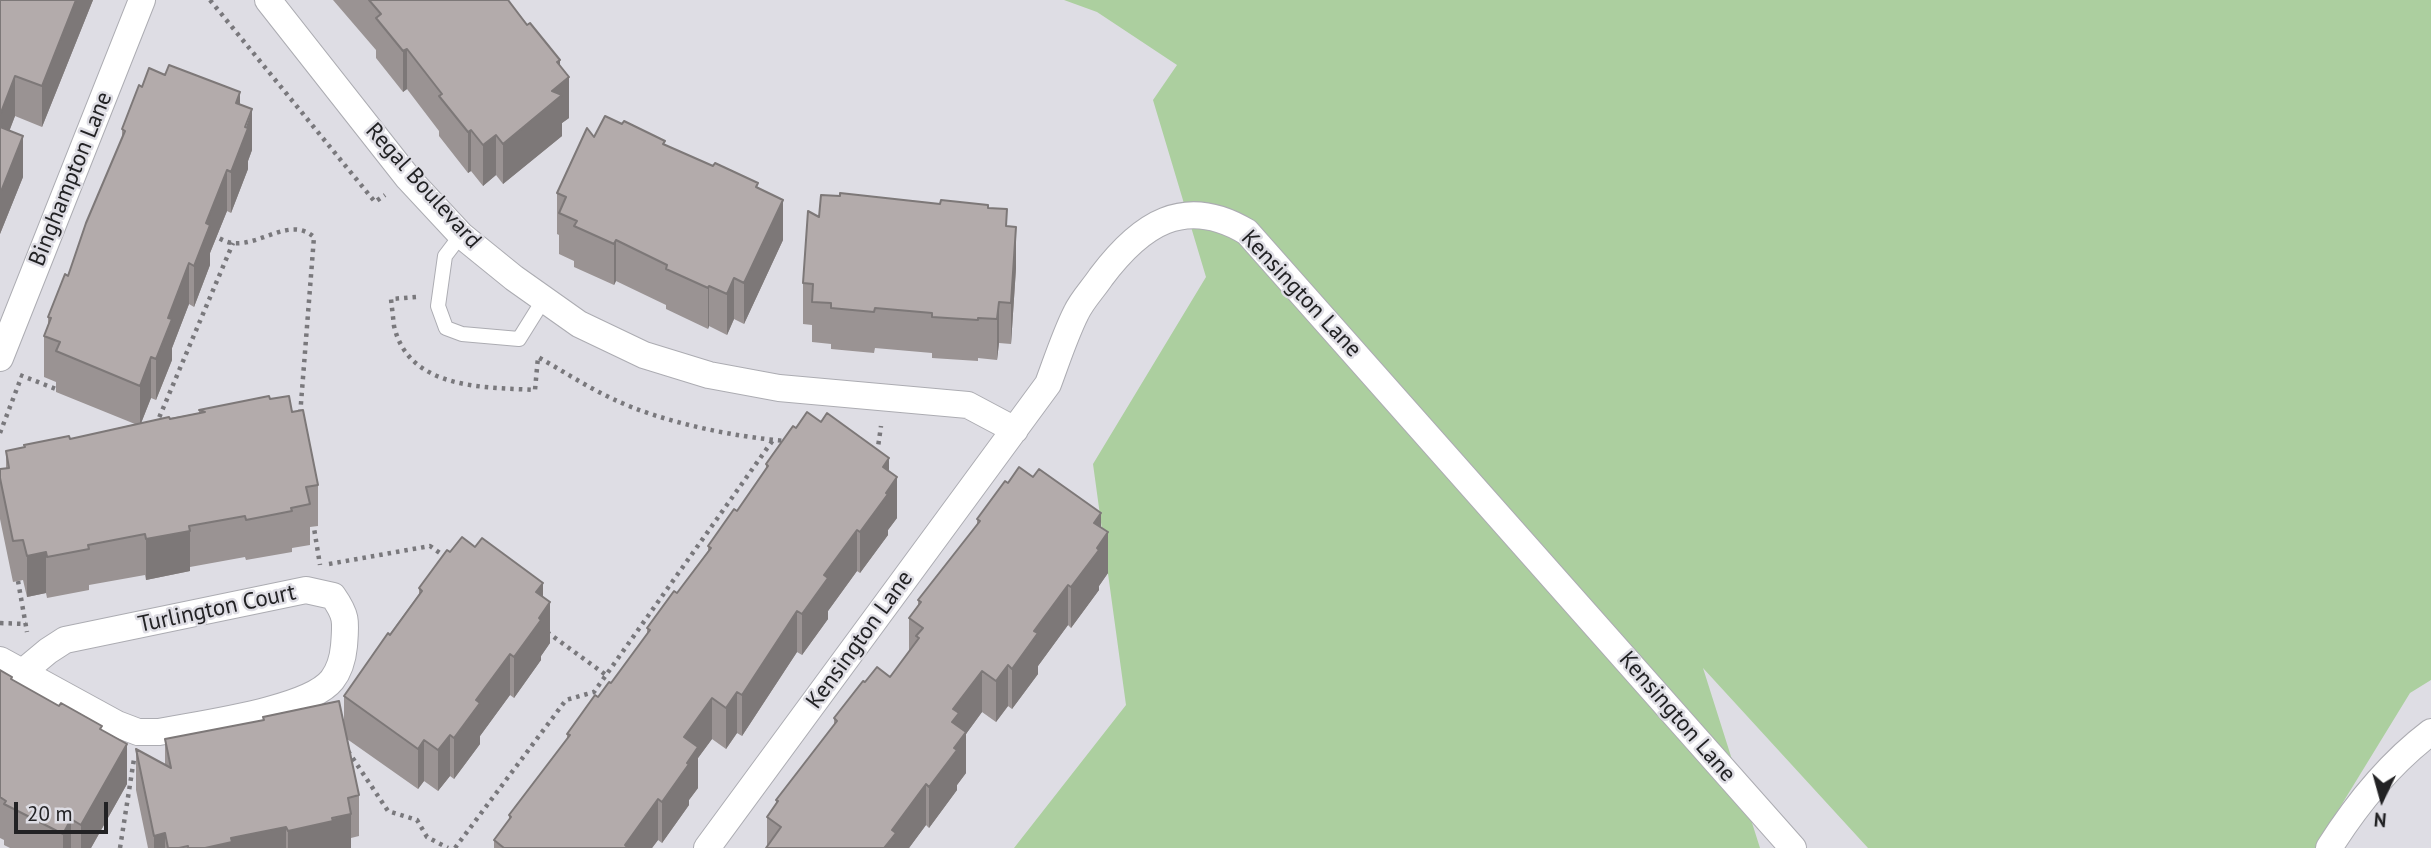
<!DOCTYPE html>
<style>
body{margin:0}
#map{position:relative;width:2431px;height:848px;overflow:hidden;background:#dedde4;font-family:"PT Sans",sans-serif}
canvas{display:block}
.north{position:absolute;left:2347px;top:764px;width:70px;height:70px;-webkit-text-stroke:5px #dedde4;paint-order:stroke;rotate:185deg;font-size:19px;font-weight:700;line-height:28px;text-align:center;color:#222224}
.north::after{content:'';display:block;margin:auto;width:24px;height:32px;background:#222224;clip-path:polygon(50% 0,100% 100%,50% 72%,0 100%)}
.scale{position:absolute;left:14px;top:802px;width:94px;height:32px;box-sizing:border-box;border:4px solid #222224;border-top:0;padding-left:9px;font-size:21px;line-height:24px;white-space:nowrap;color:#222224;-webkit-text-stroke:5px #dedde4;paint-order:stroke}
</style>
<div id="map">
<canvas width="2431" height="848"></canvas>
<div class="north">N</div>
<div class="scale">20 m</div>
</div>
<script>
const context = document.querySelector('canvas').getContext('2d');
context.lineJoin = 'round';
function paint(path, color) { context.fillStyle = color; context.fill(path, 'evenodd'); }
function stroke(path, color, width, dash) { context.strokeStyle = color; context.lineWidth = width; context.lineCap = dash ? 'butt' : 'round'; context.setLineDash(dash || []); context.stroke(path); }
function write(font, color, halo, rows, align = 'center') {
  context.font = font + ' "PT Sans",sans-serif'; context.lineWidth = 5; context.setLineDash([]); context.textBaseline = 'middle'; context.strokeStyle = halo; context.fillStyle = color; for (const [text, x, y, turn = 0] of rows) {
    context.save(); context.translate(x, y); context.rotate((+turn || 0) * Math.PI / 180); context.textAlign = isNaN(turn) ? turn : align; if (halo) context.strokeText(text, 0, 0); context.fillText(text, 0, 0); context.restore();
  }
}
const green = new Path2D(`
 M1064,0H2431V680L2410,693L2315,848H1868L1703,668L1760,848H1014L1126,705L1093,464L1206,277L1153,100L1177,65L1097,12Z`);
const path = new Path2D(`
 M210,0L375,202L385,195
 M212,235C218,237 226,243 233,243C261,246 290,216 314,237L300,416
 M416,297L391,299C392,308 393,317 394,326C409,390 484,387 535,390L538,357C563,371 587,387 613,399C661,422 734,437 786,441
 M20,375L61,391
 M156,425L233,243
 M0,433L21,378
 M875,452L878,447L881,426
 M313,522L320,565
 M329,564L430,546L447,558
 M18,581L27,632
 M0,623L26,624
 M547,632L606,675
 M348,751L388,811L417,820L427,837L448,848
 M120,848L134,759
 M455,848L566,700L594,692L773,440`);
const lane = new Path2D(`
 M461,235L445,256L438,306L446,328L462,334L519,339L544,299`);
const street = new Path2D(`
 M268,0L408,178L461,235L514,278L579,324L644,355L709,375L779,388L968,405L1015,430
 M0,358L142,0
 M0,660L117,724L138,732H159C199,724 308,710 332,680C339,671 343,657 344,646C346,621 347,616 333,596L306,590L65,640L48,651L24,671
 M707,848L1048,384C1057,360 1065,335 1076,313C1082,300 1093,289 1101,277C1140,225 1184,194 1247,232L1793,848
 M2329,848C2356,805 2390,763 2431,732`);
const wall = new Path2D(`
 M0,0H93L42,127L15,116L9,131L23,177L0,234Z
 M333,0H508L560,65L569,118L562,123V136L503,184L496,175L483,186L471,171L468,173L439,136V131L407,89L403,92L376,58V50Z
 M142,87L240,104L252,150L248,161V169L231,213L227,211L210,253V265L194,307L189,304L172,348V360L156,400L151,398L141,423L199,413V410L270,399L292,412L318,485V526L310,527V545L292,548V552L246,560L245,557L190,567V571L146,580L145,575L89,585V590L47,598L46,593L27,597L23,580L13,582L0,519V469L6,468V451L70,439L135,424L56,392V382L44,377V336L48,325V317L68,276L122,138V129Z
 M594,137L665,145L758,187L783,240L744,324L734,319L727,335L709,326L708,329L666,309V305L616,281L614,285L574,267V261L559,254V235L557,234V193Z
 M940,204L988,208L1007,226L1016,268L1011,344L999,343L997,360L978,358V361L932,358V353L875,348L874,353L831,349V344L812,342V325L803,324V283L819,217Z
 M766,464L889,472L897,518L888,530V535L860,573L857,571L828,611V619L802,655L797,652L742,736L737,733L726,749L712,739L698,758V788L689,800V805L662,843L658,840L652,848H494V840L509,820V815L567,739V734L611,683L647,634V628L677,593L708,551V546L737,511L766,470Z
 M977,519L1101,528L1108,573L1099,586V590L1071,628L1068,625L1038,666V674L1012,709L1008,706L996,722L982,712L966,734V773L957,785V790L929,828L926,825L909,848H766L767,846V817L776,805V800L834,725V718L865,682L890,677L909,652V618L918,605V600L977,525Z
 M419,588L543,597L550,643L541,656V660L514,698L510,695L480,736V744L454,779L450,776L438,791L424,781L418,789L347,739L359,795V836L351,838V848H148L136,790V749L165,765V739L344,723V696L419,594Z
 M0,670L12,680L102,730L127,784L91,848H10L4,845V840L0,838Z`);
const shadedWall = new Path2D(`
 M76,0H93L42,127V86Z
 M407,49V89L403,92V51Z
 M560,60V84L569,77V118L562,123V136L503,184V144L552,91L557,62Z
 M15,76V116L0,156V115Z
 M240,92V133L236,103Z
 M252,109V150L248,161V169L231,213V172Z
 M471,130V171L468,173V132Z
 M496,135V175L483,186V145Z
 M23,136V177L0,234V194Z
 M227,170V211L210,253V265L194,307V266L206,223Z
 M783,200V240L744,324V283Z
 M1016,227V268L1011,344V303Z
 M616,240V281L614,285V244Z
 M189,263V304L172,348V360L156,400V359L168,318Z
 M734,278V319L727,335V294Z
 M709,286V326L708,329V288Z
 M999,302V343L997,360V319Z
 M151,357V398L140,426V386Z
 M889,458V487L897,477V518L888,530V535L860,573V532L883,467Z
 M1101,513V542L1108,532V573L1099,586V590L1071,628V587L1094,523Z
 M857,530V571L828,611V619L802,655V614L824,575Z
 M190,531V571L146,580V539Z
 M46,552V593L27,597V556Z
 M543,583V612L550,602V643L541,656V660L514,698V657L536,592Z
 M1068,585V625L1038,666V674L1012,709V669L1034,631Z
 M797,611V652L742,736V695Z
 M510,654V695L480,736V744L454,779V738L476,700Z
 M1008,665V706L996,722V681Z
 M982,671V712L966,734V773L957,785V790L929,828V787L952,722L953,709Z
 M737,692V733L726,749V708Z
 M712,698V739L698,758V788L689,800V805L662,843V802L684,737Z
 M450,735V776L438,791V750Z
 M424,740V781L418,789V749Z
 M127,744V784L91,848H81V825Z
 M926,784V825L909,848H884L892,830Z
 M658,799V840L652,848H625V845Z
 M351,814V848H288V831Z
 M71,819V848H63V834Z
 M286,827V848H205L231,838Z
 M165,833V848H154V836Z`);
const building = new Path2D(`
 M0,0H76L42,86L15,76L0,115Z
 M369,0H508L527,25L530,23L560,60L557,62L569,77L552,91L562,95L503,144L496,135L483,145L471,130L468,132L439,96L442,94L407,49L403,51L376,18L381,14Z
 M169,65L240,92L236,103L252,109L245,127L248,128L231,172L227,170L206,223L210,225L194,266L189,263L168,318L172,319L156,359L151,357L140,386L56,351L60,342L44,336L51,318L48,317L65,274L68,276L86,223L125,131L122,129L139,85L142,87L149,68L165,75Z
 M605,116L622,124L624,121L665,141L663,144L713,166L715,163L758,183L756,187L783,200L744,283L734,278L727,294L709,286L708,288L666,269L667,265L616,240L614,244L574,226L577,221L559,213L566,197L557,193L587,128L594,137Z
 M0,127L23,136L0,194Z
 M840,193L940,204L941,200L988,205V208L1007,209L1006,226L1016,227L1011,303L999,302L997,319L978,318V320L932,317V313L875,308L874,312L831,308V303L812,302L813,284L803,283L808,211L819,217L821,195L840,196Z
 M269,396L270,399L289,396L292,412L303,410L318,485L306,487L310,504L291,508L292,511L246,520L245,516L189,526L190,531L146,539L145,534L88,545L89,549L47,557L46,552L27,556L23,540L13,541L0,478V469L9,468L6,451L25,447L24,445L69,436L70,439L169,417L170,419L205,412L199,410Z
 M807,412L821,422L827,413L889,458L883,467L897,477L886,493L888,494L860,532L857,530L824,575L828,578L802,614L797,611L742,695L737,692L726,708L712,698L684,737L698,747L687,763L689,764L662,802L658,799L625,845L628,848H504L494,840L511,817L509,815L570,735L567,734L595,695L598,697L609,682L611,683L650,630L647,628L674,591L677,593L711,548L708,546L734,509L737,511L768,466L766,464L793,426L796,428Z
 M1019,467L1033,477L1039,469L1101,513L1094,523L1108,532L1097,548L1099,550L1071,587L1068,585L1034,631L1038,633L1012,669L1008,665L996,681L982,671L953,709L959,713L952,722L966,732L954,748L957,750L929,787L926,784L892,830L896,833L884,848H766L781,827L767,817L778,801L776,800L837,721L834,718L863,681L865,682L877,667L890,677L919,638L916,636L923,628L909,618L921,602L918,600L980,521L977,519L1005,481L1008,483Z
 M462,537L475,547L482,538L543,583L536,592L550,602L539,618L541,620L514,657L510,654L476,700L480,703L454,738L450,735L438,750L424,740L418,749L344,696L388,633L390,635L422,591L419,588L447,550L450,552Z
 M0,670L12,677L11,679L59,706L61,703L102,726L100,729L127,744L81,825L71,819L63,834L4,804L6,801L0,797Z
 M339,701L359,795L348,798L351,814L332,818L333,821L288,831L286,827L231,838L232,842L205,848H188V846L179,848H168L165,833L154,836L136,749L171,768L165,739L264,720L263,717Z`);
const streetNames = [
 ["Binghampton Lane",71,179,-68],
 ["Regal Boulevard",423,186,48],
 ["Kensington Lane",1301,294,47],
 ["Turlington Court",217,609,-12],
 ["Kensington Lane",860,640,-54],
 ["Kensington Lane",1677,717,49]
];
paint(green, '#accf9f');
stroke(lane, '#acacb2', 16);
stroke(street, '#acacb2', 28);
stroke(path, '#79787c', 4.5, [3.5, 5]);
stroke(lane, '#fff', 14);
stroke(street, '#fff', 26);
paint(wall, '#9a9393');
paint(shadedWall, '#7d7878');
paint(building, '#b3abab');
stroke(building, '#7d7878', 2);
write('23px', '#222224', '#dedde4', streetNames);
</script>
